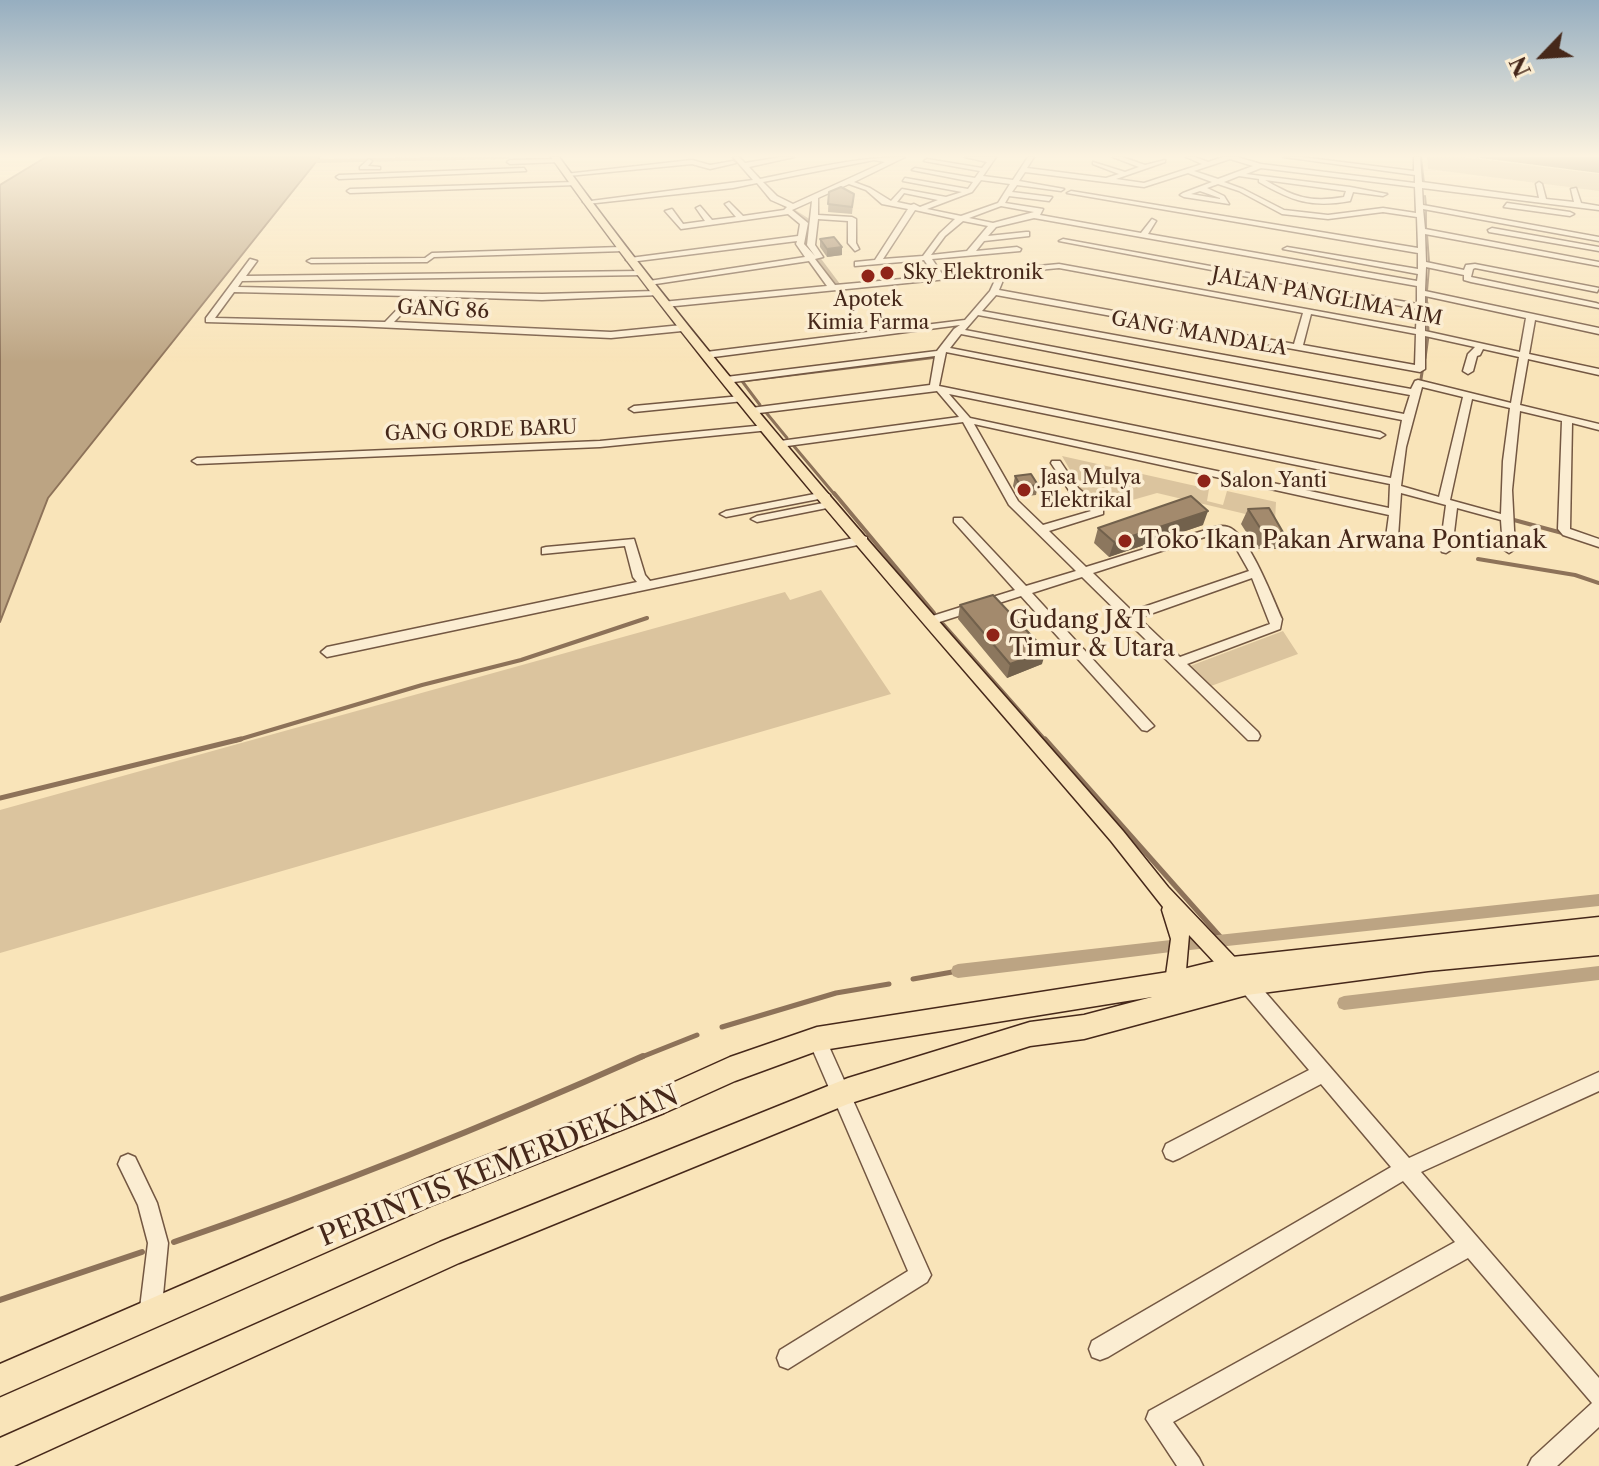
<!DOCTYPE html>
<style>
body{margin:0}
#map{position:relative;width:1599px;height:1466px;overflow:hidden;background:#f9e4b9;font-family:"Libre Caslon Text",serif}
canvas{display:block}
.north{position:absolute;left:1503px;top:16px;width:80px;height:80px;-webkit-text-stroke:6px #fbedd2;paint-order:stroke;rotate:245deg;font-size:22px;font-weight:700;line-height:32px;text-align:center;color:#46281a}
.north::after{content:'';display:block;margin:auto;width:28px;height:36px;background:#46281a;clip-path:polygon(50% 0,100% 100%,50% 72%,0 100%)}
</style>
<div id="map">
<canvas width="1599" height="1466"></canvas>
<div class="north">N</div>
</div>
<script>
const context = document.querySelector('canvas').getContext('2d');
context.lineJoin = 'round';
function paint(path, color) { context.fillStyle = color; context.fill(path, 'evenodd'); }
function stroke(path, color, width, dash) { context.strokeStyle = color; context.lineWidth = width; context.lineCap = dash ? 'butt' : 'round'; context.setLineDash(dash || []); context.stroke(path); }
function write(font, color, halo, rows, align = 'center') {
  context.font = font + ' "Libre Caslon Text",serif'; context.lineWidth = 7; context.setLineDash([]); context.textBaseline = 'middle'; context.strokeStyle = halo; context.fillStyle = color; for (const [text, x, y, turn = 0] of rows) {
    context.save(); context.translate(x, y); context.rotate((+turn || 0) * Math.PI / 180); context.textAlign = isNaN(turn) ? turn : align; if (halo) context.strokeText(text, 0, 0); context.fillText(text, 0, 0); context.restore();
  }
}
const green = new Path2D(`
 M1427,157H1463L1599,174V191L1428,169Z
 M1062,456L1209,489L1207,501L1223,505L1227,491L1276,502L1275,521L1157,493L1101,509L1084,494Z
 M821,590L891,694L0,953V810L785,592L790,600Z
 M1283,631L1298,654L1211,686L1190,666Z`);
const water = new Path2D(`
 M46,157H320L48,498L0,622V185Z`);
const streamFar4 = new Path2D(`
 M1421,157L1424,183
 M1425,196L1426,206
 M1426,209V231
 M1427,234L1429,262
 M1427,291L1429,268
 M1427,294V305`);
const streamFar3 = new Path2D(`
 M1427,303L1428,332
 M1425,358L1428,336
 M1421,379L1423,366
 M742,381L937,357
 M742,381L760,405
 M764,410L787,438
 M793,445L835,495`);
const streamFar2 = new Path2D(`
 M834,493L934,613
 M1514,520L1566,534
 M1478,559L1575,575L1599,583
 M943,624L1046,741
 M234,741L422,685L521,660L647,618`);
const streamFar1 = new Path2D(`
 M1045,739L1224,941
 M0,798L241,739
 M913,979L958,971
 M722,1027L836,993L889,984
 M639,1058L697,1035`);
const stream = new Path2D(`
 M174,1242C334,1187 489,1125 643,1056
 M0,1300L142,1252`);
const canal = new Path2D(`
 M433,157H510L507,159L317,163L314,161L317,159Z
 M766,194H770L811,220L810,244L840,284L838,285H834L804,244L806,222L766,196Z
 M1599,894V906L1190,950L1185,949L1183,944L1185,939L1190,938Z
 M1171,940L1176,941L1178,946L1176,951L1171,952L958,978L953,976L951,971L953,966L958,964Z
 M1599,966V980L1344,1010L1339,1008L1337,1003L1339,998L1344,996Z`);
const minor = new Path2D(`
 M733,157H739L745,163L781,157H794L749,167L760,179C808,169 857,157 905,157L854,182L870,188L891,201L902,189L946,197L962,192L903,181L905,178L968,189L973,182L912,170L915,168L975,178L980,171L924,161L927,159L982,168L987,162L965,157H996L983,176L1013,180L1028,157H1034L1027,168L1106,178L1119,174L1093,164V162L1125,172L1139,167L1113,157H1122L1145,165L1165,160V162L1116,179L1144,183L1202,164L1186,157H1195L1208,162L1223,157H1237L1261,164L1415,183V175L1284,157H1301L1414,171V157H1420L1422,182L1539,198L1536,184L1539,182L1542,184L1546,199L1574,202L1571,189L1576,188L1581,203L1599,206V210L1422,188L1423,205L1599,237V241L1423,209L1425,229L1599,262V266L1425,234L1426,262L1464,270L1466,265L1475,264L1599,288L1597,292L1475,268L1473,269L1471,277L1596,303L1599,304V308L1471,282L1464,280V275L1426,267L1425,291L1599,328V334L1535,320L1529,354L1599,369V375L1528,359L1520,405L1599,424V430L1572,423L1570,529L1599,539V547L1563,535L1558,529L1562,421L1520,411L1512,490L1515,549L1509,553L1503,549L1501,520L1457,508L1452,549L1446,553L1442,552L1440,549L1446,505L1401,493L1398,537L1392,541L1386,537L1389,515L974,424L1018,501L1043,525L1091,511L1070,492L1051,463L1052,461H1060L1078,488L1103,510V514L1049,531L1086,567L1209,529C1214,527 1222,525 1228,527C1248,533 1273,599 1282,619L1280,629L1187,664L1258,732L1260,736L1258,740H1248L1082,577L1032,593L1154,726L1147,731L1142,730L1021,596L930,625L924,621L926,618L1015,590L954,522V518H962L1026,586L1076,571L1009,505L963,422L780,447L775,444L780,441L959,417L937,391L751,414L746,411L751,408L930,385L935,356L726,383L721,380L726,377L937,351L954,329L960,325L706,358L701,355L706,352L965,320L990,291L998,274L665,307L661,304L662,302L827,286L809,261L649,285L645,283L649,281L805,257L796,244L797,241L630,262L626,260L630,258L798,236L800,224L788,214L681,229L665,211L672,209L683,224L705,221L696,208L700,206L712,220L736,217L725,204L729,202L743,216L784,210L787,207L771,200L757,183L733,188L587,204L583,202L753,180ZM1230,159L1253,166L1218,179L1194,171ZM874,160L885,162L793,204L777,196L763,182ZM1261,168L1415,187L1416,213L1383,208L1328,215L1284,210L1243,189L1224,182L1239,176L1259,179V182C1292,201 1311,208 1350,201L1353,192L1383,196L1387,194L1350,187L1246,174ZM1025,172L1144,187L1188,173L1212,182L1183,193L1180,195L1184,197L1229,204L1224,196L1207,188L1218,184L1239,191L1282,214L1328,219L1383,212L1417,217L1418,248L1071,191L1067,193L1418,253V269L1287,247L1283,249L1418,274L1417,281L1148,234L1156,221L1152,219L1141,233L1040,215L1043,209L1005,203L1009,196L1049,201L1052,197L1012,192L1017,185L1061,191L1064,189L1019,181ZM981,180L1010,184L998,203L961,216L927,209L972,192ZM1265,180L1346,191L1344,197C1310,203 1294,197 1265,180ZM849,184L866,190L882,204L908,209L875,260L855,262V266L924,260L935,276L835,285L815,259L823,257L815,245L818,219L848,221V243L855,251L859,249L856,243V219L852,217L818,215V198ZM1200,191L1220,198V199L1191,194ZM904,193L938,200L920,207L914,204L911,205L897,202ZM812,201L807,245L815,256L804,244L808,223L792,210ZM1001,206L1034,212L993,223L969,218ZM915,210L955,219L940,233L923,256L883,259ZM1034,218L1417,286V304L1063,239L1059,241L1417,309L1416,329L1059,264L943,275L932,259L1020,251L1021,249L1017,247L976,251L984,241L1029,236V232H1026L988,236L996,227ZM963,221L988,226L967,251L931,255L945,236ZM1059,268L1303,313L1294,344L999,290L1006,273ZM996,295L1420,372L1425,369V336L1475,347L1468,354L1463,371L1468,374L1473,371L1477,356L1480,355L1483,349L1519,357L1511,403L1418,380L1415,381L1411,389L982,311ZM1425,296L1526,318L1520,352L1425,331ZM1311,314L1416,334L1415,365L1303,345ZM978,315L1410,395L1404,414L965,330ZM961,334L1402,420L1391,478L939,386L946,352L1380,438L1385,435L1380,432L950,348ZM1422,387L1463,397L1439,497L1401,486L1406,447ZM949,394L1390,484L1389,508L970,418ZM1472,399L1510,408L1503,461L1501,514L1450,500ZM1214,534H1223L1236,548L1249,571L1132,611L1093,573ZM1252,578L1270,624L1180,657L1139,618Z
 M369,159L372,161L368,166L380,167V169H360V167Z
 M557,159L559,162L510,164L507,162L510,160Z
 M692,160L710,165L733,161L736,163L710,169L692,164L568,176L565,174Z
 M524,168L526,171L339,179L336,177L339,175Z
 M574,182L576,185L350,193L347,191L350,189Z
 M1507,203L1570,212L1574,214L1570,216L1504,207Z
 M1492,228L1599,247V251L1489,232L1488,230Z
 M621,247L625,249L624,251L434,257L427,262L311,263L307,261L311,259L425,258L432,253Z
 M250,259L257,261L246,276L641,271L645,273L644,275L242,281L238,287L542,294L656,291H659V295L542,300L419,296L394,322L611,332L682,325L686,328L682,331L611,338L354,326L206,322V318ZM234,292L410,296L385,322L215,318Z
 M741,396L746,399L744,401L634,412L629,409L634,406Z
 M766,425L771,428L770,430L600,447L197,464L192,461L197,458L600,441Z
 M825,492L830,495L829,497L726,517L720,514L726,511Z
 M828,502L834,505L832,507L757,522L751,519L757,516Z
 M863,536L867,537V543L327,657L321,652L327,647L637,582L633,577L625,546L542,554V548L546,547L634,539L645,575L650,581Z
 M1247,976L1253,978L1409,1158L1599,1072V1091L1421,1172L1599,1378V1427L1557,1466H1528L1532,1458L1592,1403L1468,1258L1173,1422L1199,1458L1203,1466H1177L1146,1419L1149,1411L1455,1242L1403,1181L1108,1357L1100,1360L1092,1357L1089,1349L1092,1341L1391,1167L1321,1084L1180,1158L1173,1161L1166,1158L1163,1151L1166,1144L1309,1070L1241,990L1238,984L1241,978Z
 M817,1030L823,1033L931,1275L927,1282L788,1369L780,1366L777,1358L780,1350L908,1271L808,1039L811,1033Z
 M128,1154L135,1157L157,1203L168,1243L161,1316L158,1324L150,1327L142,1324L139,1316L148,1243L138,1205L118,1164L121,1157Z`);
const major = new Path2D(`
 M551,157H559C731,394 931,610 1123,831L1168,887L1245,968L1248,974L1245,980L1238,983L1231,980L1189,935L1185,982L1182,988L1175,991L1168,988L1165,982L1171,939L1162,910L1163,907L1111,841C920,617 721,398 551,157Z`);
const highway = new Path2D(`
 M1599,917V955L1428,971L1247,995L1084,1039L1030,1046L848,1104L459,1263L14,1466H0V1438L440,1242L848,1078L1030,1022L1084,1015L1152,997L817,1051L735,1081L664,1113L435,1204L0,1396V1364L429,1178L659,1089L730,1057L817,1027L1175,971L1232,957Z`);
const wall = new Path2D(`
 M1474,157H1599V173Z
 M829,192L854,194L852,214L828,212Z
 M820,239L842,247V255L827,257L820,247Z
 M1015,476L1038,485L1036,495L1019,497L1013,486Z
 M1248,509L1284,534L1277,549H1257L1241,524Z
 M1203,525L1109,557L1094,543L1098,528Z
 M960,605L1042,664L1007,678L958,619Z`);
const shadedWall = new Path2D(`
 M842,247V255L827,257V249Z
 M1208,511L1203,525L1109,557L1114,542Z
 M1046,651L1042,664L1007,678L1010,664Z`);
const building = new Path2D(`
 M841,187L854,194L852,207L828,204L829,192Z
 M834,237L842,247L827,249L820,239Z
 M1031,474L1038,485L1021,487L1015,476Z
 M1191,496L1208,511L1114,542L1098,528Z
 M1269,508L1284,534H1264L1248,509Z
 M993,595L1046,651L1010,664L960,605Z`);
const markers = [
 [887,273,8,"#8f2418"],
 [868,276,8,"#8f2418"],
 [1204,481,8,"#8f2418"],
 [1024,490,8,"#8f2418"],
 [1125,541,8,"#8f2418"],
 [993,635,8,"#8f2418"]
];
const farPoinames = [
 ["Sky Elektronik",903,273],
 ["Apotek",868,300,"center"],
 ["Kimia Farma",868,323,"center"],
 ["Jasa Mulya",1040,478],
 ["Elektrikal",1040,501],
 ["Salon Yanti",1220,481]
];
const farStreetnames = [
 ["JALAN PANGLIMA AIM",1327,297,11],
 ["GANG 86",443,310,3],
 ["GANG MANDALA",1199,334,10],
 ["GANG ORDE BARU",481,431,-2]
];
const poiNames = [
 ["Toko Ikan Pakan Arwana Pontianak",1141,541],
 ["Gudang J&T",1009,621],
 ["Timur & Utara",1009,649]
];
const nearStreetnames = [
 ["PERINTIS KEMERDEKAAN",499,1167,-22]
];
paint(green, '#dbc49e');
paint(water, '#bca483');
stroke(water, '#8d7259', 2);
stroke(streamFar4, '#8d7259', 2);
stroke(streamFar3, '#8d7259', 3);
stroke(streamFar2, '#8d7259', 4);
stroke(streamFar1, '#8d7259', 5);
stroke(stream, '#8d7259', 6);
paint(canal, '#bca483');
stroke(minor, '#735742', 3);
stroke(major, '#46281a', 3);
stroke(highway, '#46281a', 3);
paint(minor, '#fbedd2');
paint(major, '#f9e4b9');
paint(highway, '#f9e4b9');
paint(wall, '#8c775e');
paint(shadedWall, '#72614c');
paint(building, '#a38a6d');
stroke(building, '#72614c', 2);
const sky = context.createLinearGradient(0, 0, 0, 362);
sky.addColorStop(0, '#96aec0');
sky.addColorStop(0.43, '#fcf3e0');
sky.addColorStop(1, '#fcf3e000');
context.fillStyle = sky;
context.fillRect(0, 0, 1599, 362);
for (const [x, y, r, color] of markers) { const dot = new Path2D(); dot.arc(x, y, r, 0, 2 * Math.PI); context.fillStyle = color; context.fill(dot); stroke(dot, '#fbedd2', 3); }
write('20px', '#46281a', '#fbedd2', farPoinames, 'left');
write('20px', '#46281a', '#fbedd2', farStreetnames);
write('24px', '#46281a', '#fbedd2', poiNames, 'left');
write('28px', '#46281a', '#fbedd2', nearStreetnames);
</script>
